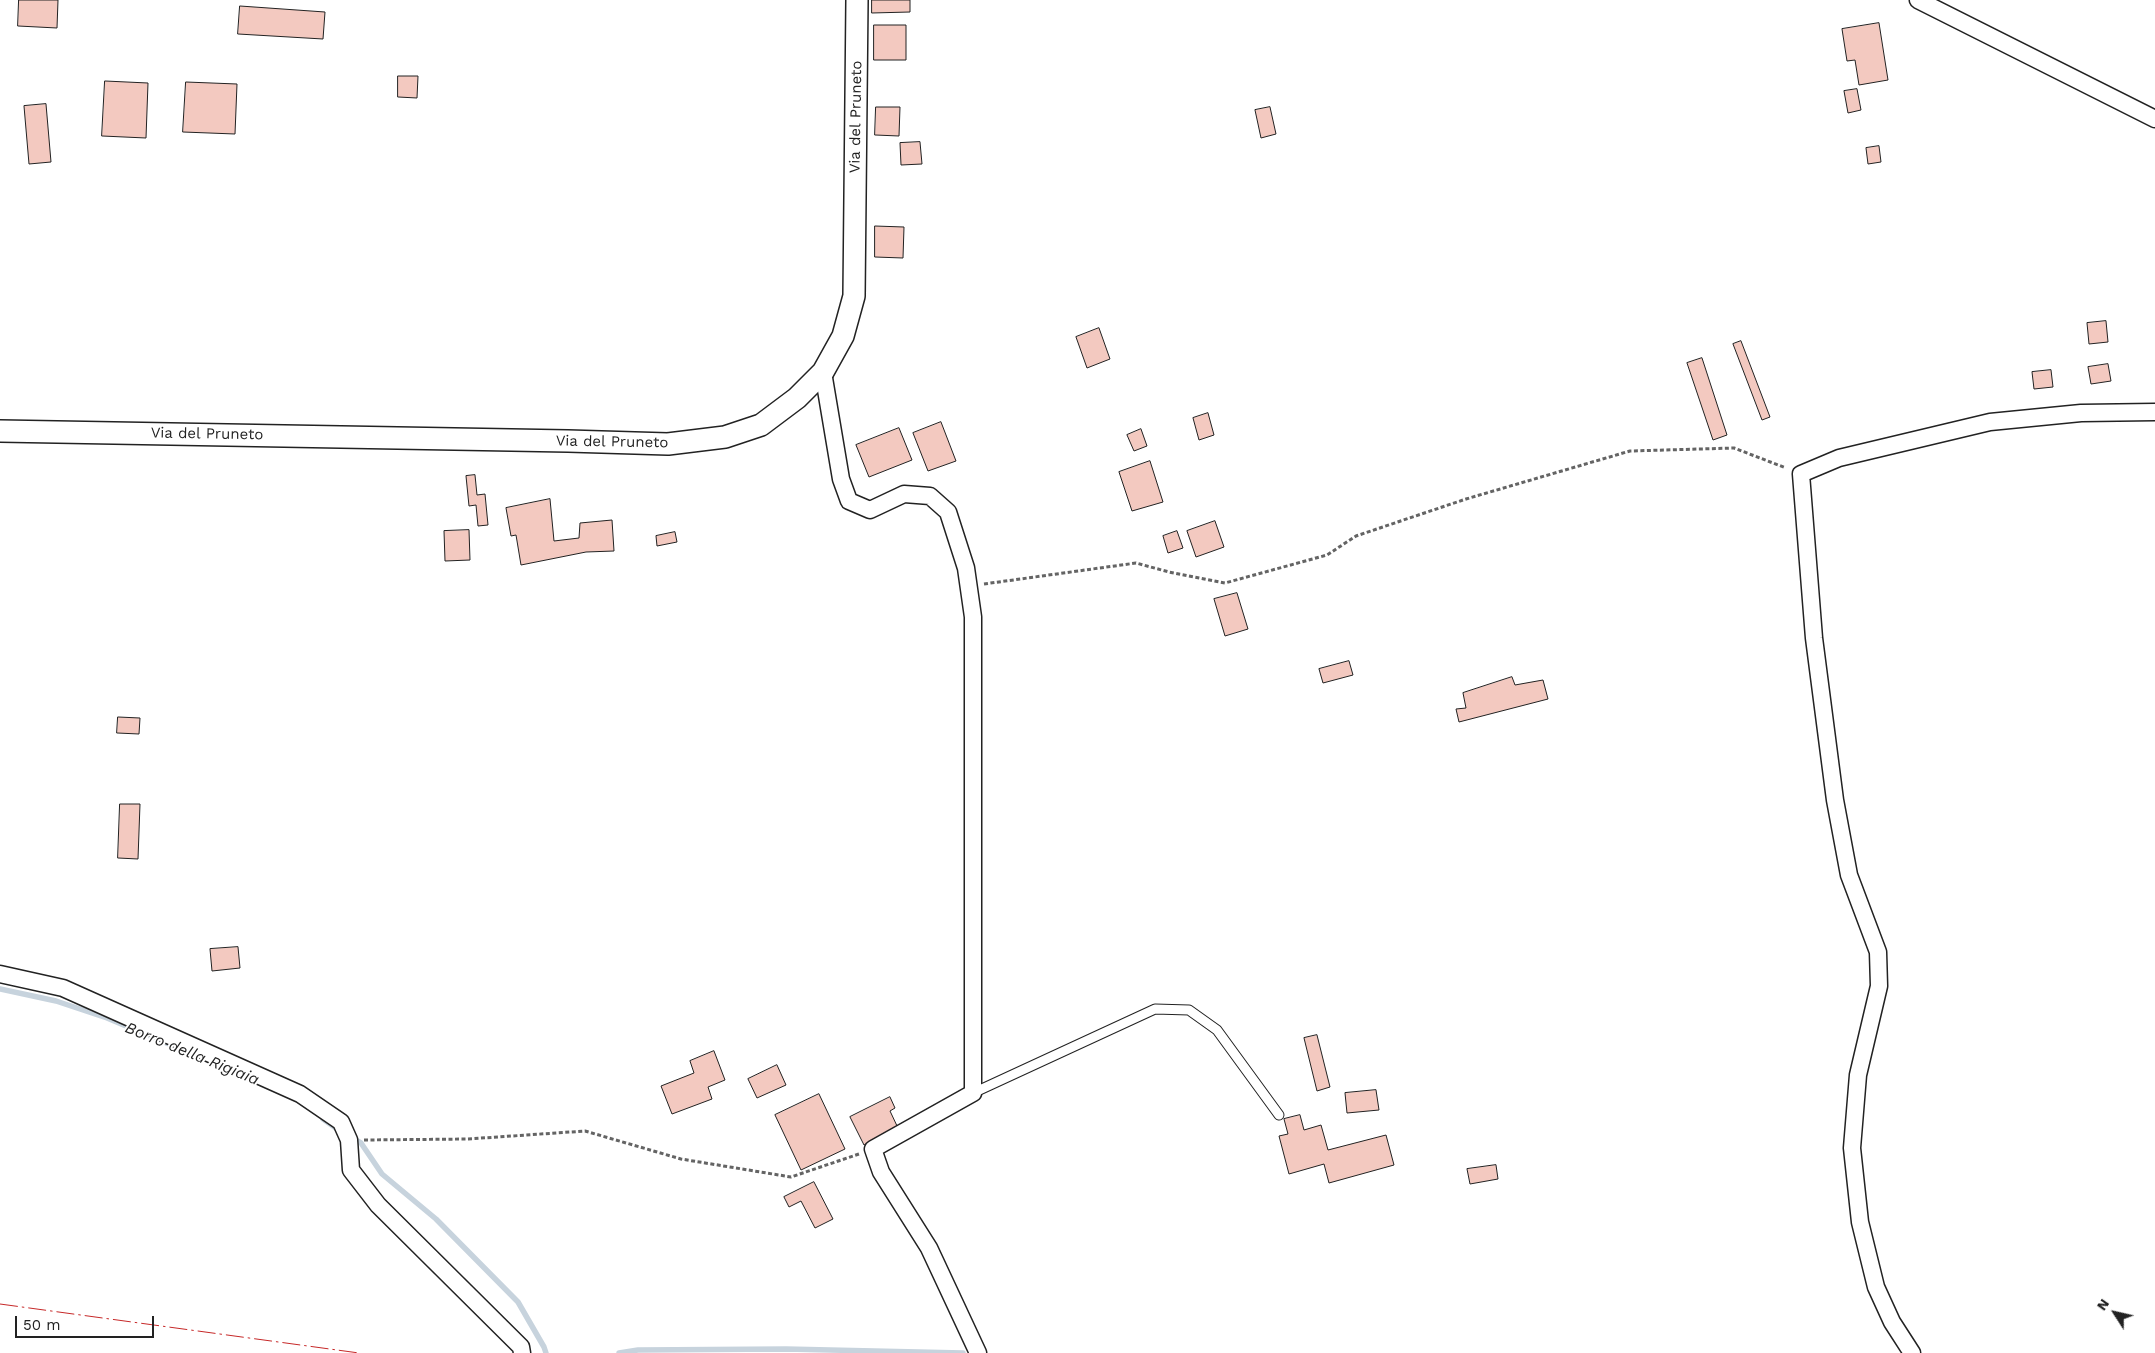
<!DOCTYPE html>
<style>
body{margin:0}
#map{position:relative;width:2155px;height:1353px;overflow:hidden;background:#fff;font-family:"Work Sans",sans-serif}
canvas{display:block}
.north{position:absolute;left:2090px;top:1288px;width:50px;height:50px;-webkit-text-stroke:4px #fff;paint-order:stroke;rotate:305deg;font-size:14px;font-weight:700;line-height:20px;text-align:center;color:#222}
.north::after{content:'';display:block;margin:auto;width:18px;height:22px;background:#222;clip-path:polygon(50% 0,100% 100%,50% 72%,0 100%)}
.scale{position:absolute;left:15px;top:1316px;width:139px;height:22px;box-sizing:border-box;border:2px solid #222;border-top:0;padding-left:6px;font-size:15px;line-height:18px;white-space:nowrap;color:#222;-webkit-text-stroke:4px #fff;paint-order:stroke}
</style>
<div id="map">
<canvas width="2155" height="1353"></canvas>
<div class="north">N</div>
<div class="scale">50 m</div>
</div>
<script>
const context = document.querySelector('canvas').getContext('2d');
context.lineJoin = 'round';
function stroke(path, color, width, dash) { context.strokeStyle = color; context.lineWidth = width; context.lineCap = dash ? 'butt' : 'round'; context.setLineDash(dash || []); context.stroke(path); }
function paint(path, color) { context.fillStyle = color; context.fill(path, 'evenodd'); }
function write(font, color, halo, rows, align = 'center') {
  context.font = font + ' "Work Sans",sans-serif'; context.lineWidth = 4; context.setLineDash([]); context.textBaseline = 'middle'; context.strokeStyle = halo; context.fillStyle = color; for (const [text, x, y, turn = 0] of rows) {
    context.save(); context.translate(x, y); context.rotate((+turn || 0) * Math.PI / 180); context.textAlign = isNaN(turn) ? turn : align; if (halo) context.strokeText(text, 0, 0); context.fillText(text, 0, 0); context.restore();
  }
}
const stream = new Path2D(`
 M0,989L56,1001L107,1018L183,1050
 M323,1119L340,1131
 M352,1138L361,1143L382,1174L436,1219L518,1302L544,1347L546,1353
 M619,1353L638,1350L786,1349L963,1353`);
const building = new Path2D(`
 M19,0H58L57,28L18,26Z
 M872,0H910V12L872,13Z
 M240,6L325,12L323,39L238,34Z
 M1879,23L1888,80L1859,85L1855,60L1847,61L1842,29Z
 M874,25H906V60H874Z
 M398,76H418L417,98L398,97Z
 M105,81L148,83L146,138L102,136Z
 M186,82L237,84L235,134L183,132Z
 M1857,89L1861,110L1848,113L1844,91Z
 M46,104L51,162L29,164L24,106Z
 M876,107H900L899,136L875,135Z
 M1270,107L1276,134L1261,138L1255,110Z
 M920,142L922,164L901,165L900,143Z
 M1879,146L1881,162L1868,164L1866,148Z
 M875,226L904,227L903,258L875,257Z
 M2106,321L2108,342L2089,344L2087,323Z
 M1099,328L1110,359L1087,368L1076,337Z
 M1741,341L1770,417L1762,420L1733,344Z
 M1702,358L1727,435L1713,440L1687,363Z
 M2108,364L2111,381L2091,384L2088,367Z
 M2051,370L2053,387L2034,389L2032,372Z
 M1208,413L1214,435L1199,440L1193,418Z
 M941,422L956,461L928,471L913,433Z
 M899,428L912,460L869,477L856,445Z
 M1141,429L1147,446L1134,451L1127,435Z
 M1150,461L1163,502L1132,511L1119,472Z
 M475,475L477,495L485,494L488,525L478,526L476,505L469,506L466,476Z
 M550,499L554,541L579,538L580,523L612,520L614,551L586,552L521,565L516,535L511,536L506,508Z
 M1215,521L1224,547L1196,557L1187,531Z
 M469,530L470,560L445,561L444,531Z
 M1177,531L1183,548L1168,553L1163,536Z
 M675,532L677,542L657,546L656,536Z
 M1237,593L1248,629L1225,636L1214,599Z
 M1349,661L1353,675L1323,683L1319,669Z
 M1512,677L1515,685L1543,680L1548,699L1459,722L1456,709L1466,708L1463,693Z
 M118,717L140,718L139,734L117,733Z
 M120,804H140L138,859L118,858Z
 M238,947L240,968L212,971L210,949Z
 M1317,1035L1330,1087L1317,1091L1304,1038Z
 M714,1051L725,1080L708,1087L712,1099L672,1114L661,1086L694,1073L690,1061Z
 M777,1065L786,1085L757,1098L748,1079Z
 M1376,1090L1379,1110L1347,1113L1345,1093Z
 M819,1094L845,1149L801,1170L775,1115Z
 M890,1097L895,1108L890,1111L898,1128L864,1145L850,1117Z
 M1300,1115L1304,1130L1321,1125L1328,1150L1386,1135L1394,1165L1329,1183L1324,1164L1289,1174L1279,1136L1288,1134L1284,1119Z
 M1496,1165L1498,1179L1470,1184L1467,1169Z
 M814,1182L833,1219L815,1228L801,1201L789,1207L784,1197Z`);
const path = new Path2D(`
 M984,584L1136,563L1169,572L1225,583L1327,555L1356,536L1466,499L1630,451L1734,448L1786,468
 M364,1140L468,1139L585,1131L681,1159L791,1177L859,1154`);
const service = new Path2D(`
 M973,1093L1155,1009L1189,1010L1217,1030L1279,1115`);
const minor = new Path2D(`
 M1918,0L2155,119
 M823,372L841,479L849,501L870,510L904,494L930,496L948,512L966,568L973,617V1093L873,1149L881,1172L929,1248L978,1353
 M0,974L63,988L300,1094L341,1122L349,1140L351,1170L378,1205L521,1347L522,1353
 M1912,1353L1892,1322L1876,1287L1860,1222L1852,1148L1858,1075L1879,986L1878,952L1849,875L1835,800L1814,638L1801,474L1839,458L1990,422L2081,413L2155,412`);
const tertiary = new Path2D(`
 M0,431L568,441L668,444L725,437L761,425L797,398L823,372L843,336L854,296L857,0`);
const power = new Path2D(`
 M0,1304L359,1353`);
const streetNames = [
 ["Via del Pruneto",856,117,-89],
 ["Via del Pruneto",207,434,1],
 ["Via del Pruneto",612,442,1]
];
const waterNames = [
 ["Borro della Rigiaia",192,1054,22]
];
stroke(stream, '#c7d3dd', 5.5);
paint(building, '#f3c9c0');
stroke(building, '#222', 1);
stroke(service, '#222', 11);
stroke(minor, '#222', 19);
stroke(tertiary, '#222', 24);
stroke(path, '#646464', 3, [4, 2.5]);
stroke(service, '#fff', 9);
stroke(minor, '#fff', 16);
stroke(tertiary, '#fff', 21);
stroke(power, '#c62828', 1, [18, 4, 2.5, 4]);
write('15px', '#222', '#fff', streetNames);
write('italic 16px', '#222', '#fff', waterNames);
</script>
